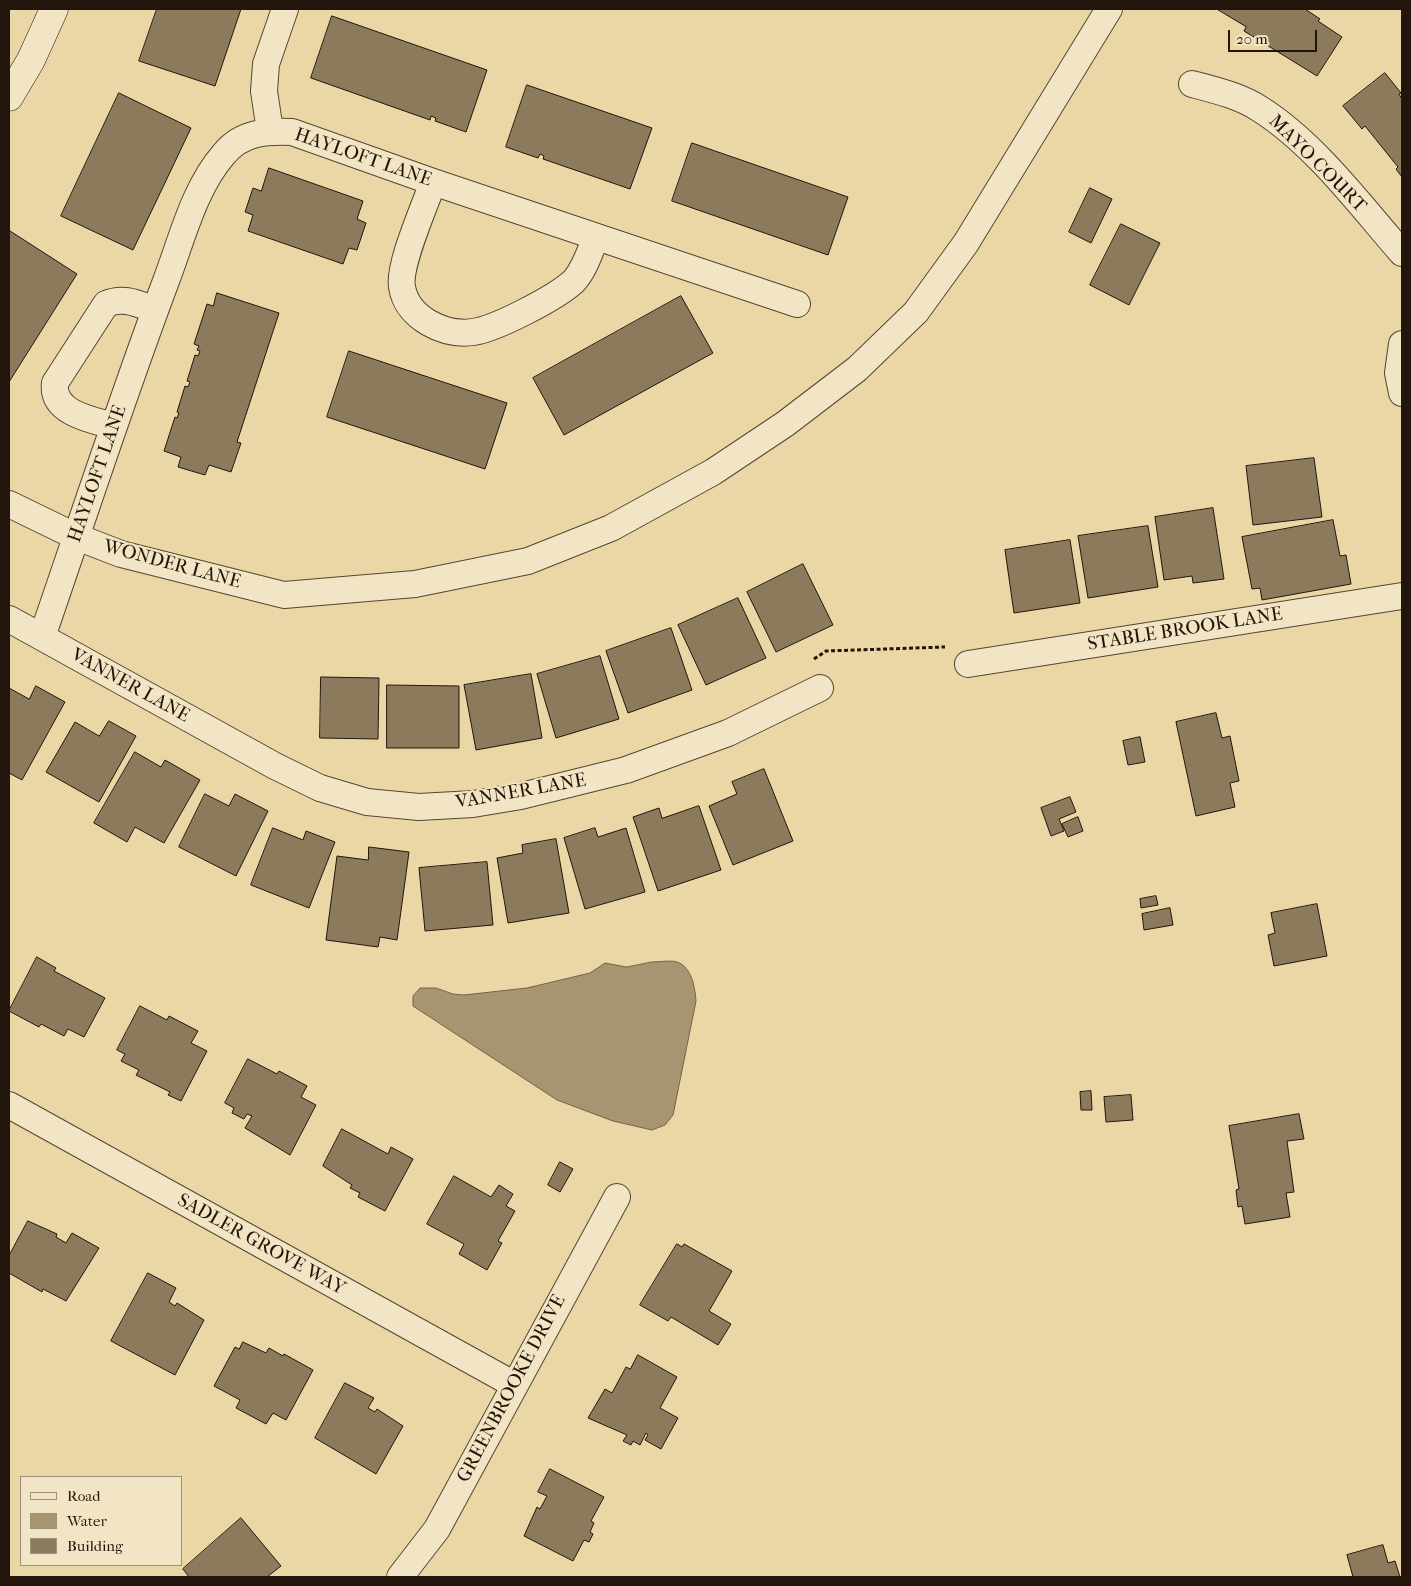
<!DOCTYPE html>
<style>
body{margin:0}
#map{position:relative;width:1411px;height:1586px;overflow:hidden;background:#ebd7a6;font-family:"IM FELL French Canon",serif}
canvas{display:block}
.frame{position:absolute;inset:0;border:10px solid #22160c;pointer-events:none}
.legend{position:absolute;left:20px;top:1476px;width:162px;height:90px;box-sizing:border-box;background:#f2e5c5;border:1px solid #9f927b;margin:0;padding:6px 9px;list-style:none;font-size:15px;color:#22160c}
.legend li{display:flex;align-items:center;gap:10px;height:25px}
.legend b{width:25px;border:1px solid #9f927b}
.scale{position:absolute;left:1228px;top:30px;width:89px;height:22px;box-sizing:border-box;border:2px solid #22160c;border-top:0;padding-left:6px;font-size:15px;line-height:18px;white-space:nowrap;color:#22160c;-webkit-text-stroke:4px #f2e5c5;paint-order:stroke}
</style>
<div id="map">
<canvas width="1411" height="1586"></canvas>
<div class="frame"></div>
<ul class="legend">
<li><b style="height:6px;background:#f2e5c5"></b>Road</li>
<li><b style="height:14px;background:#a79572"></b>Water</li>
<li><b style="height:14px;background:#8b7a5c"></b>Building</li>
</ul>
<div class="scale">20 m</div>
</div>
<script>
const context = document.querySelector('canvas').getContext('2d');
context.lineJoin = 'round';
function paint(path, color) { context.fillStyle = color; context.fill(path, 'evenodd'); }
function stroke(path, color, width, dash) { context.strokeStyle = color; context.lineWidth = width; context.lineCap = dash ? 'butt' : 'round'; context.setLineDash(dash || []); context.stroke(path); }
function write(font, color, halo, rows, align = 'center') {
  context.font = font + ' "IM FELL French Canon",serif'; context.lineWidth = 4; context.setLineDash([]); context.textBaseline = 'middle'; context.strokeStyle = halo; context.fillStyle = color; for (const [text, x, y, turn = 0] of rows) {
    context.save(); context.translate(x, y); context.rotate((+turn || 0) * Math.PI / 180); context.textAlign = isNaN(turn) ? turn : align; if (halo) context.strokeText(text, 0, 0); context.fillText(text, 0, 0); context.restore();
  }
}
const water = new Path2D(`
 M652,962C659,962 671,960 677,962C692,967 695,988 696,1001L673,1115L665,1125L652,1130L613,1121L557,1100L413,1006V996L420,988H436L453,994L464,995L527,988L590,973L605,963L626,967Z`);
const building = new Path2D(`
 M157,9H241L215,86L139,61Z
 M1217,9H1305L1320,19L1318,21L1342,37L1317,76L1244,31L1246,27Z
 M332,16L487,70L466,132L435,121L436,118L431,116L430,120L311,78Z
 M1385,73L1401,93L1399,94L1402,99V177L1396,169L1398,167L1365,126L1362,129L1343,106Z
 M527,85L652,128L630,189L543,159L544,156L540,154L538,158L506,147Z
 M119,93L191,128L133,250L61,216Z
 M692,143L848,197L828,255L672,201Z
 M269,168L363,201L357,219L366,223L357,250L349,248L343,264L248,231L253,215L245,212L253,188L261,191Z
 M1090,188L1112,199L1091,243L1069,232Z
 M1121,224L1160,243L1129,305L1090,285Z
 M10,231L77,274L9,382V233Z
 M217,293L279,313L237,442L241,443L231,472L209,465L205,475L178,467L181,457L164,451L175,417L177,418L179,413L177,412L185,386L188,387L190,382L187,381L195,355L198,356L200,351L197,350L199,346L194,344L207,304L213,306Z
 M681,296L713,353L564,435L533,378Z
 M349,351L507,403L485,469L327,417Z
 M1314,458L1322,517L1253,525L1246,466Z
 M1213,508L1224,579L1193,583L1192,576L1164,580L1155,517Z
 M1333,520L1340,556L1346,555L1351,584L1262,600L1260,588L1252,589L1242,537Z
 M1148,526L1158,587L1088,598L1078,536Z
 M1070,540L1080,603L1014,613L1005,550Z
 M803,564L833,625L776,652L747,592Z
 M738,598L766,658L706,685L678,625Z
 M671,628L692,690L628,713L606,651Z
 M600,656L619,719L556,738L537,674Z
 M531,674L542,738L476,750L464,685Z
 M321,677L379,678L378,739L320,738Z
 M387,685L459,686V748H387Z
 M36,686L65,702L22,780L9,773V688L29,699Z
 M1216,713L1222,738L1230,736L1239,781L1230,783L1235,807L1196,816L1176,722Z
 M109,721L136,736L99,802L46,772L75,722L99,736Z
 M1140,737L1145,762L1128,765L1123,741Z
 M135,752L161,767L165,760L200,780L164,843L135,827L127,842L94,823Z
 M764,769L793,841L733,865L709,806L737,794L732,782Z
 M205,794L229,806L235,794L268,811L236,876L179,847Z
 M1070,797L1076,812L1059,819L1064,831L1051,836L1041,808Z
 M699,806L721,870L658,891L633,817L659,808L662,818Z
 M1078,817L1083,831L1068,837L1062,824Z
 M273,828L303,840L306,831L335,842L309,908L251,885Z
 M595,828L598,837L626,828L645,892L585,909L564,838Z
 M556,839L569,913L508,923L497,858L523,853L522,845Z
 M369,847L409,852L397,940L380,937L378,947L326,940L337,856L368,860Z
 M487,862L493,925L425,931L419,868Z
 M1156,896L1158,905L1141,908L1140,899Z
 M1317,904L1327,956L1274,966L1268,935L1275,933L1271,913Z
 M1170,908L1173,925L1144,930L1142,914Z
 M37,957L56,968L54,971L105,998L84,1037L68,1029L64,1036L41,1024L39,1027L9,1011Z
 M140,1006L167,1020L169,1016L198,1031L191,1043L207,1051L181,1101L168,1095L170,1092L136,1075L139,1070L121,1061L125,1054L117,1050Z
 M248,1059L277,1074L279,1071L307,1086L301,1097L316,1105L290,1155L245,1128L252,1116L247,1114L244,1119L232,1113L234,1108L225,1103Z
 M1091,1091L1092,1110H1081L1080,1092Z
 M1131,1095L1133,1120L1106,1122L1104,1097Z
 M1299,1114L1304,1139L1287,1141L1294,1192L1286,1193L1290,1217L1245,1224L1242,1206L1238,1207L1236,1190L1239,1189L1229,1126Z
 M342,1129L388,1154L391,1147L413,1159L385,1211L358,1197L360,1193L350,1188L352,1185L323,1166Z
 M560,1162L573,1169L560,1192L548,1185Z
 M454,1176L491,1197L499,1185L513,1194L506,1206L515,1211L498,1241L502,1243L487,1270L459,1254L464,1244L427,1224Z
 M28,1221L57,1234L56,1237L66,1243L72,1233L99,1248L66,1301L43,1289L42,1292L9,1273V1256Z
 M677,1244L682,1247L684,1244L732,1271L709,1311L731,1324L718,1345L671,1317L668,1321L640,1305Z
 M148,1273L176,1288L169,1302L175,1306L177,1303L204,1320L175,1375L111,1341Z
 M243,1342L266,1353L269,1348L283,1356L284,1354L313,1370L286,1420L273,1413L266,1424L236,1408L240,1400L214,1386L235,1347L239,1349Z
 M638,1355L677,1377L660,1408L678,1418L661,1449L645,1440L648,1435L646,1433L640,1445L633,1441L631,1445L623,1441L627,1435L588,1418L605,1389L612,1393L626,1367L630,1369Z
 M345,1383L374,1398L368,1408L375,1412L377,1409L403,1426L376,1474L315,1438Z
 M550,1469L604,1497L591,1521L594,1523L590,1532L593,1534L589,1542L584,1540L573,1561L524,1536L537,1507L540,1509L547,1496L538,1492Z
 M241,1518L281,1566L267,1577H189L183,1569Z
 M1383,1545L1388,1563L1395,1561L1400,1577H1353L1347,1555Z`);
const path = new Path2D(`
 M814,659L826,651L945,647`);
const street = new Path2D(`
 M1192,84C1215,90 1240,96 1260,109C1315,144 1360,205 1402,253
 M270,131L264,91L266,64L285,9
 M433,182C425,206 398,265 402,287C407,318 444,336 473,332C496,329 557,297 574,281C585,269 590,251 596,237
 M1402,344L1398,373L1402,393
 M114,426C92,420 51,413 55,383L106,304C124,296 138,304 155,310
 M9,504L77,537L121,554L284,595L415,584L528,561L611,528L713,472L785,424L857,369L916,312L966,243L1109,9
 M9,619L275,766L320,788L367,802L419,807L473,804L521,796L626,770L728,733L820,688
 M42,637C83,518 122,398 166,281C182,239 194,188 224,154C242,132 266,131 292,132L433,182L797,304
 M968,664L1402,596
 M9,1105L513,1384
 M400,1577L437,1529L617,1197`);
const secondary = new Path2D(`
 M9,97L31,60L54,9`);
const streetNames = [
 ["HAYLOFT LANE",363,158,19],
 ["MAYO COURT",1317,164,45],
 ["HAYLOFT LANE",98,474,-71],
 ["WONDER LANE",172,565,15],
 ["STABLE BROOK LANE",1185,630,-9],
 ["VANNER LANE",130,686,29],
 ["VANNER LANE",521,792,-10],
 ["SADLER GROVE WAY",261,1245,29],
 ["GREENBROOKE DRIVE",512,1389,-62]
];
paint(water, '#a79572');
stroke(water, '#726249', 1);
paint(building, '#8b7a5c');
stroke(building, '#22160c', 1);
stroke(street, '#544632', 28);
stroke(secondary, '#22160c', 29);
stroke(path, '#22160c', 3, [4, 2.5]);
stroke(street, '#f2e5c5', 26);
stroke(secondary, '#f2e5c5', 28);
write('19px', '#22160c', '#f2e5c5', streetNames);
</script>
